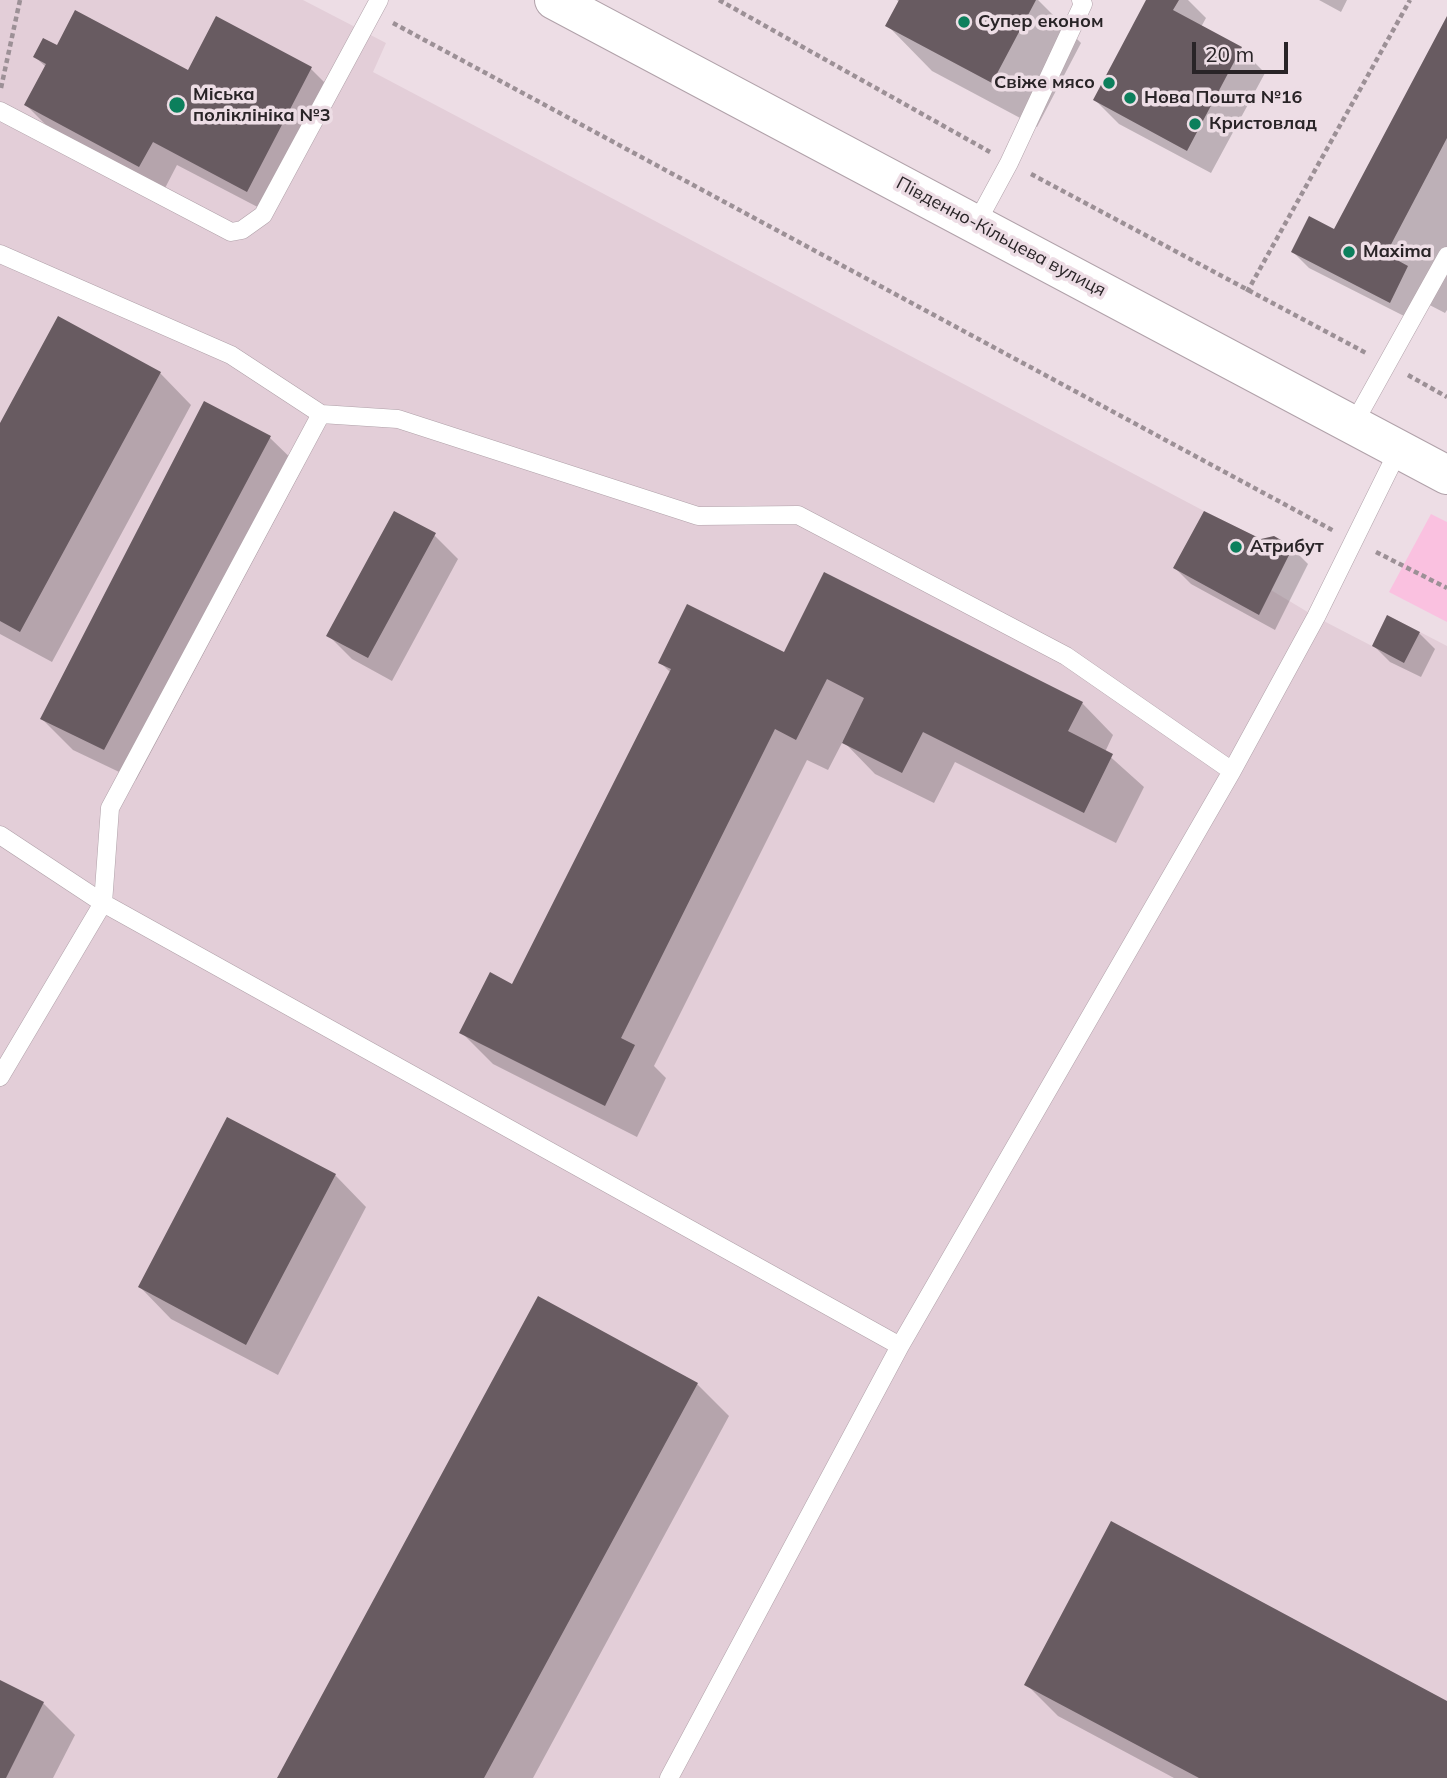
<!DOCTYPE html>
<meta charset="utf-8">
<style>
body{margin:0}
#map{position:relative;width:1447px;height:1778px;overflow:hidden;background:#eddde5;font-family:Mulish,sans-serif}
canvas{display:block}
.scale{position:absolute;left:1192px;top:42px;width:96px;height:32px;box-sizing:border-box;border:4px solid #292427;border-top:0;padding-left:9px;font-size:21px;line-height:24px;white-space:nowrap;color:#292427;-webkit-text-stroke:5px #eddde5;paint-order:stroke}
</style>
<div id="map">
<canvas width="1447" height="1778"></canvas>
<div class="scale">20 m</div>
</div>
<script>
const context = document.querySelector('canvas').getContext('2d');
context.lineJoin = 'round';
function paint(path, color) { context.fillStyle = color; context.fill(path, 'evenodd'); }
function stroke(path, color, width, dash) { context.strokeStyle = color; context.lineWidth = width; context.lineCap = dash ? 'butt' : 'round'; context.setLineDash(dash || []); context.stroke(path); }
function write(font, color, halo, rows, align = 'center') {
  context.font = font + ' Mulish,sans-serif'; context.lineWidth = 7; context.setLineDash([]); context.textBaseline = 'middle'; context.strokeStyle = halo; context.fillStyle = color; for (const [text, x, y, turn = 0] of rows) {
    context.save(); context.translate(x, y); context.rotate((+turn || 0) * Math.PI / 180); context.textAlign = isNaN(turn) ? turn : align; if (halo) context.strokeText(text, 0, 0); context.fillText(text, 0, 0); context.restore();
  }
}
const built = new Path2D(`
 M0,0H303L386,43L373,72L1204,511L1261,539L1274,536L1293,547L1271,590L1316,617L1372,646L1387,615L1447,646V1778H0Z`);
const green = new Path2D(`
 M1431,514L1447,522V622L1389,592Z`);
const shadow = new Path2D(`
 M897,0H1038L1081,43L1037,127L932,71L888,26L900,3Z
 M1148,0H1188L1206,18L1201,27L1241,49L1265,73L1211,173L1119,124L1095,100Z
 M1319,0H1347L1341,12Z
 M1447,19V310L1445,313L1416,298L1406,317L1309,268L1293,252L1342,234Z
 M57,47L189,72L311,69L335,93L271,214L177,165L164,190L50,129L26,105L46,67L35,57Z
 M160,373L191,405L52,662L0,634V426Z
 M205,404L270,438L302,469L136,780L73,750L42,719Z
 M434,535L458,559L392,681L352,659L328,635Z
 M1261,540L1292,548L1308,564L1275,630L1191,584L1175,568Z
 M1419,633L1435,649L1421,677L1390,662L1374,646Z
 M785,654L1082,703L1113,735L1105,752L1144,787L1116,843L955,762L934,803L875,774L843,741L828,770L807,760L654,1066L666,1078L637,1137L493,1064L461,1032L513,986L671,673L660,662Z
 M335,1175L366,1207L278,1375L171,1319L140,1287Z
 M697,1384L729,1416L533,1778H279Z
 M0,1682L43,1703L75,1735L53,1778H0Z
 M1026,1684L1447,1703V1778H1174L1058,1716Z`);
const building = new Path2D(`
 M899,0H1036L992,83L885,26Z
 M1146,0H1179L1173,10L1242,47L1187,151L1093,100Z
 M75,10L188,70L216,16L312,67L247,192L153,142L139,167L24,105L46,64L33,57L43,38L57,45Z
 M1447,16V138L1386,254L1408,266L1390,303L1291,252L1309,216L1334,229Z
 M58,316L161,372L20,632L0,621V423Z
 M204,401L271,436L104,750L40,719Z
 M394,511L436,533L368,658L326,636Z
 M1204,511L1261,539L1274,536L1293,547L1259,615L1173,568Z
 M824,572L1083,702L1068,731L1113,754L1084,813L923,732L902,773L842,743L864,698L827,679L796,740L775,729L621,1038L635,1045L605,1106L459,1033L490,972L512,984L671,669L658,663L687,604L784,652Z
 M1387,615L1420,632L1404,663L1372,646Z
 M227,1117L336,1174L246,1345L138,1287Z
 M538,1296L698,1383L484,1778H277Z
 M1111,1521L1447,1701V1778H1199L1024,1685Z
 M0,1680L44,1702L6,1778H0Z`);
const path = new Path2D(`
 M719,0L990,152
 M393,23L1334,531
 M1,88L20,0
 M1031,174L1366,353
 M1247,292L1410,0
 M1408,375L1447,397
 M1376,552L1447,588`);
const service = new Path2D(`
 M0,111L231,232L242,230L263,215L379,0
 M976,224L1009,163L1083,4L1081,0
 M0,254L231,355L321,414L110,808L103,903L0,1077
 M321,414L398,419L698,516L798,515L1066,656L1232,771
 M1353,425L1447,256
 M0,835L103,903L900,1346
 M669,1778L900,1346L1232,771L1316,617L1399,449`);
const primary = new Path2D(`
 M554,0L1447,475`);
const markers = [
 [964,22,7,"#0c7f5c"],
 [1109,83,7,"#0c7f5c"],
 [1130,98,7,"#0c7f5c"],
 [177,105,9,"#0c7f5c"],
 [1195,124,7,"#0c7f5c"],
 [1349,252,7,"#0c7f5c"],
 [1236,547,7,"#0c7f5c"]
];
const poiNames = [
 ["Супер економ",978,22],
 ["Свіже мясо",1095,83,"right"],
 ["Міська",193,95],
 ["поліклініка №3",193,116],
 ["Нова Пошта №16",1144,98],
 ["Кристовлад",1209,124],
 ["Maxima",1363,252],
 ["Атрибут",1250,547]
];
const streetNames = [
 ["Південно-Кільцева вулиця",1001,237,28]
];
paint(built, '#e3ced8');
paint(green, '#fac1e0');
paint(shadow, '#0003');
paint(building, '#685b61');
stroke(service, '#b0a1a9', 19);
stroke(primary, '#b0a1a9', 40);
stroke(path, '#9c9096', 4.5, [5, 3.5]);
stroke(service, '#fff', 18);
stroke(primary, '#fff', 38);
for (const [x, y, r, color] of markers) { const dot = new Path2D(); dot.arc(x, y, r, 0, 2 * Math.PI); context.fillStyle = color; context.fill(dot); stroke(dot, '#eddde5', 2.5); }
write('bold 18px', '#292427', '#eddde5', poiNames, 'left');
write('18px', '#292427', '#eddde5', streetNames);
</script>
